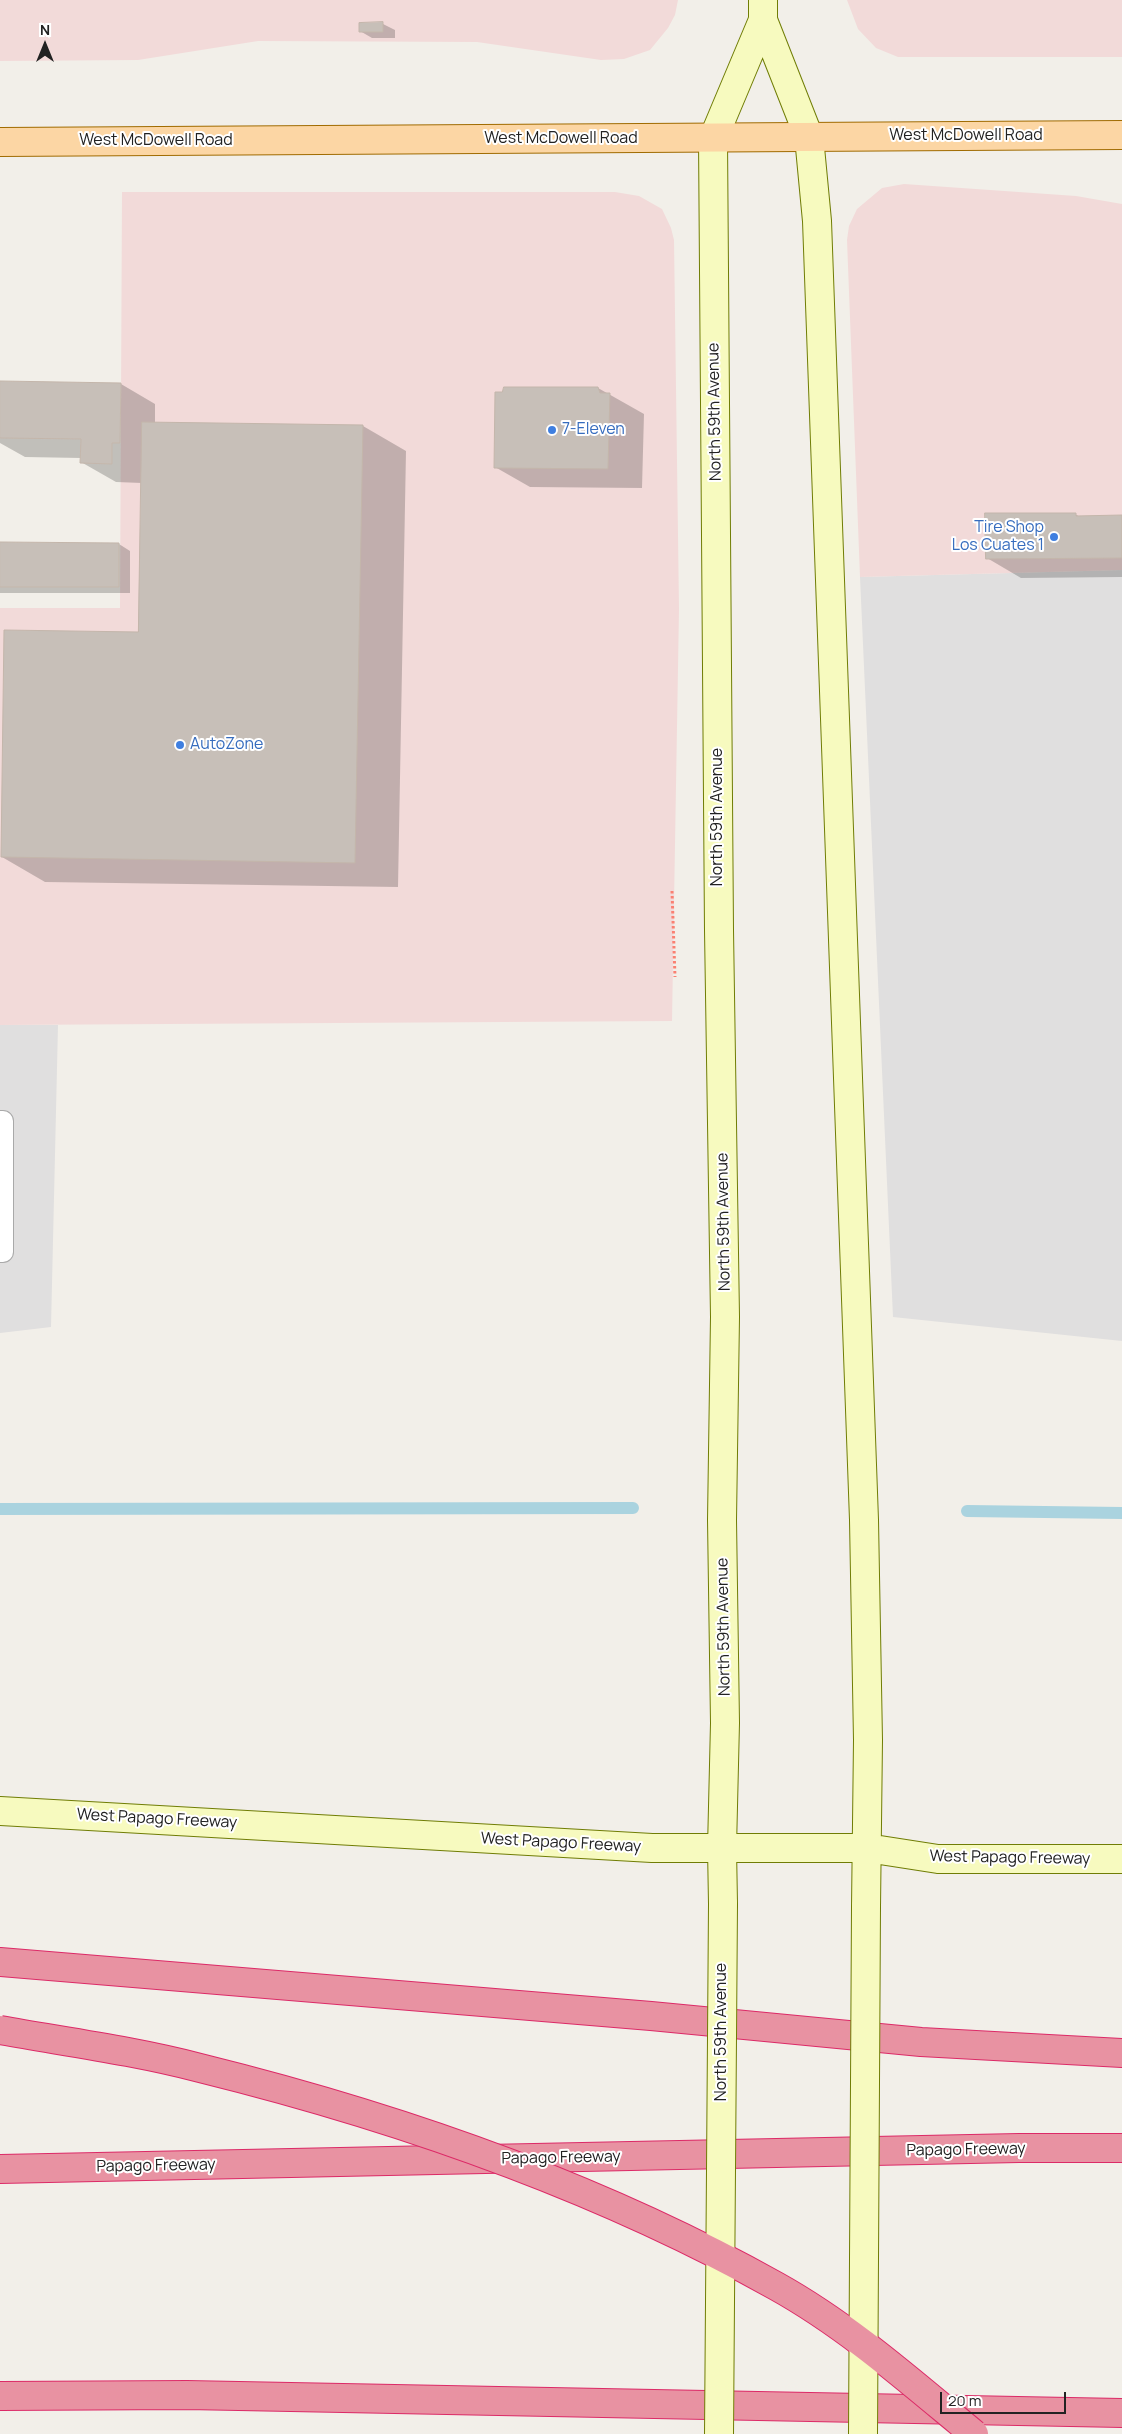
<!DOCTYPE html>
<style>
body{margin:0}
#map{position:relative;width:1122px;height:2434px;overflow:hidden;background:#f2efe9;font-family:Manrope,sans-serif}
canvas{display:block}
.north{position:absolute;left:20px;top:20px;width:50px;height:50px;-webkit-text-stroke:4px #fff;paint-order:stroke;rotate:0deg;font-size:14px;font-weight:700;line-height:20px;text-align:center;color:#222}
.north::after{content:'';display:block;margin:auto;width:18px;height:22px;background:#222;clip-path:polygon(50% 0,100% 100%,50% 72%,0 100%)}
.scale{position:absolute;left:940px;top:2392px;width:126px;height:22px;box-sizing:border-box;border:2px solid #222;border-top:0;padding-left:6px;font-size:15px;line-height:18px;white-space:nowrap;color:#222;-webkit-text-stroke:4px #fff;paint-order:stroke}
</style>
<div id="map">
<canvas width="1122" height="2434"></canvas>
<div class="north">N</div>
<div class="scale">20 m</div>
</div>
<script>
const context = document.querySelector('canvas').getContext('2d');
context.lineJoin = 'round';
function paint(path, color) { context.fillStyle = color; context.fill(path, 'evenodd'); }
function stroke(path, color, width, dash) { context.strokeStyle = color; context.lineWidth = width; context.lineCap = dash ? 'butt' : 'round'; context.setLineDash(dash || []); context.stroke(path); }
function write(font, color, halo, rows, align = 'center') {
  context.font = font + ' Manrope,sans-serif'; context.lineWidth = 4; context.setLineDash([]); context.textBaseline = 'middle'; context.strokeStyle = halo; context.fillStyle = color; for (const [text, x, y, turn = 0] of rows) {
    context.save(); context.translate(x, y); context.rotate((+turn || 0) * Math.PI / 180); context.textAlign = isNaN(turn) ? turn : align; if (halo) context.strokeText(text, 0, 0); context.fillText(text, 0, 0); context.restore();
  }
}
const residential = new Path2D(`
 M1122,570V1341L893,1317L860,577Z
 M0,1025H58L51,1327L0,1333Z`);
const commercial = new Path2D(`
 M0,0H678L675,15L668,28L650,50L624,59L601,60L477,42L258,41L138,60L0,61Z
 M847,0H1122V57H898L876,48L858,29Z
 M904,184L1076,196L1122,204V570L860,577L847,240L849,226L857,209L882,188Z
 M122,192H615L639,196L662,209L671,228L674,240L679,609L672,1021L0,1025V608H120Z`);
const shadow = new Path2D(`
 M383,24L395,30V38H372L360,31Z
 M0,382L121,384L155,404V423L363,426L406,451L398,887L45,882L2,857L139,633L142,483L116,482L81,462V458L25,457L0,443Z
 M598,388L644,414L642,488L530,487L495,467Z
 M1075,514L1080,517L1122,516V577L1021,578L987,558Z
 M0,543L119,544L130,551V593H0Z`);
const stream = new Path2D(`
 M0,1509L633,1508
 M967,1511L1122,1513`);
const building = new Path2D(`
 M383,22V32H359V23Z
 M0,381L121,383L120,443H112V464L80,463L81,439L0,438Z
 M504,387H598L600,393H610L608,469L494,468L495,392H502Z
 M142,422L363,425L355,863L1,857L4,630L138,632Z
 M985,513H1076V516L1122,515V558L986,559Z
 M0,542L119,543V587H0Z`);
const path = new Path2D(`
 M672,891L675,977`);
const service = new Path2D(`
 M0,1121H3V1252H0`);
const secondary = new Path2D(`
 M763,0V20L809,137L817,221L864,1520L868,1740L866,1907
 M0,1811L652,1848H867L938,1859H1122
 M723,1904L722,1848L725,1723L722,1520L725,1317L719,930L713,139L763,20`);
const primary = new Path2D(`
 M0,142L1122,135`);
const motorway = new Path2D(`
 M0,1962L651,2016L921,2042L1122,2053
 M0,2169L1019,2148H1122
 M0,2396L187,2395L1122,2413`);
const secondaryBridge = new Path2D(`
 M719,2434L723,1904
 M863,2434L866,1907`);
const motorwayBridge = new Path2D(`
 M0,2030C67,2042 135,2051 200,2068C398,2117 599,2187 776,2286C848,2326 911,2382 974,2434`);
const markers = [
 [552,430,5,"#3f7fe0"],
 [1054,537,5,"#3f7fe0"],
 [180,745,5,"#3f7fe0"]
];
const streetNames = [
 ["West McDowell Road",966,136],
 ["West McDowell Road",561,139],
 ["West McDowell Road",156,141],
 ["North 59th Avenue",715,412,-91],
 ["North 59th Avenue",718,817,-90],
 ["North 59th Avenue",724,1222,-91],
 ["North 59th Avenue",724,1627,-91],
 ["West Papago Freeway",157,1819,3],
 ["West Papago Freeway",561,1843,3],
 ["West Papago Freeway",1010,1858,1],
 ["North 59th Avenue",722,2032,-90],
 ["Papago Freeway",966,2150,-1],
 ["Papago Freeway",561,2158,-1],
 ["Papago Freeway",156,2166,-1]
];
const shopNames = [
 ["7-Eleven",562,430],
 ["Tire Shop",1044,528,"right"],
 ["Los Cuates 1",1044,546,"right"],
 ["AutoZone",190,745]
];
paint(residential, '#e0dfdf');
paint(commercial, '#f2dad9');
paint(shadow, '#0003');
stroke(stream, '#aad3df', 12);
paint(building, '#c7bfb8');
stroke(building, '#c4b6ab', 1);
stroke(service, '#a9a9a9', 22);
stroke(secondary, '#707d05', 30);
stroke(primary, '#a06b00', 30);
stroke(motorway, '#dc2a67', 30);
stroke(path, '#fa8072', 3, [2.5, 2.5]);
stroke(service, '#fff', 20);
stroke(secondary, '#f7fabf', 28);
stroke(primary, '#fcd6a4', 28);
stroke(motorway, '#e892a2', 28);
stroke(secondaryBridge, '#707d05', 30, []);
stroke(motorwayBridge, '#dc2a67', 30, []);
stroke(secondaryBridge, '#f7fabf', 28);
stroke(motorwayBridge, '#e892a2', 28);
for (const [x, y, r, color] of markers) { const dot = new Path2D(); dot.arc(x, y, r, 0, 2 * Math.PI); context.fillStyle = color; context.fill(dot); stroke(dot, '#fff', 2); }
write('16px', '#222', '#fff', streetNames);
write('16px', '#366cbe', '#fff', shopNames, 'left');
</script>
